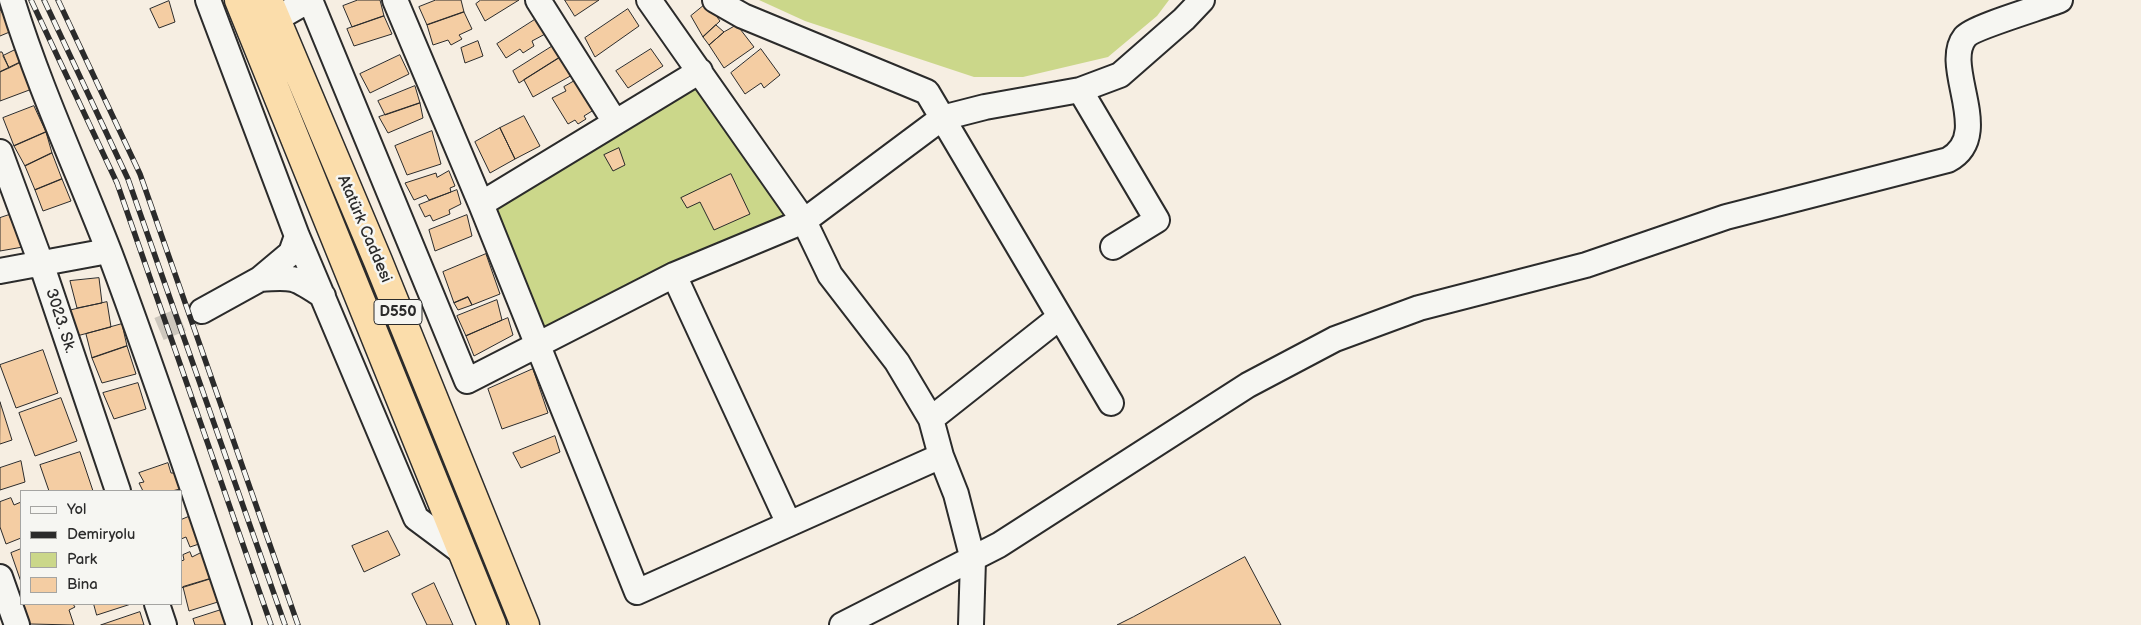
<!DOCTYPE html>
<meta charset="utf-8">
<style>
body{margin:0}
#map{position:relative;width:2141px;height:625px;overflow:hidden;background:#f6eee2;font-family:"Balsamiq Sans",sans-serif}
canvas{display:block}
.legend{position:absolute;left:20px;top:490px;width:162px;height:115px;box-sizing:border-box;background:#f6f6f2;border:1px solid #a5a5a2;margin:0;padding:6px 9px;list-style:none;font-size:15px;color:#2b2b2b}
.legend li{display:flex;align-items:center;gap:10px;height:25px}
.legend b{width:25px;border:1px solid #a5a5a2}
</style>
<div id="map">
<canvas width="2141" height="625"></canvas>
<ul class="legend">
<li><b style="height:6px;background:#f6f6f2"></b>Yol</li>
<li><b style="height:6px;background:#2b2b2b"></b>Demiryolu</li>
<li><b style="height:14px;background:#cbd78a"></b>Park</li>
<li><b style="height:14px;background:#f4cda3"></b>Bina</li>
</ul>
</div>
<script>
const context = document.querySelector('canvas').getContext('2d');
context.lineJoin = 'round';
function paint(path, color) { context.fillStyle = color; context.fill(path, 'evenodd'); }
function stroke(path, color, width, dash) { context.strokeStyle = color; context.lineWidth = width; context.lineCap = dash ? 'butt' : 'round'; context.setLineDash(dash || []); context.stroke(path); }
function write(font, color, halo, rows, align = 'center') {
  context.font = font + ' "Balsamiq Sans",sans-serif'; context.lineWidth = 5; context.setLineDash([]); context.textBaseline = 'middle'; context.strokeStyle = halo; context.fillStyle = color; for (const [text, x, y, turn = 0] of rows) {
    context.save(); context.translate(x, y); context.rotate((+turn || 0) * Math.PI / 180); context.textAlign = isNaN(turn) ? turn : align; if (halo) context.strokeText(text, 0, 0); context.fillText(text, 0, 0); context.restore();
  }
}
const green = new Path2D(`
 M759,0H1169L1157,16L1108,57L1023,77H974L805,21Z
 M699,84L791,218L546,331L492,202Z`);
const building = new Path2D(`
 M358,0H380L384,16L352,27L343,6Z
 M436,0H461L464,12L427,25L419,7Z
 M481,0H519L485,21L476,4Z
 M565,0H599L575,16Z
 M169,1L175,22L159,28L150,9Z
 M707,3L720,21L703,37L691,16Z
 M0,9L12,31L0,36Z
 M628,9L639,26L595,57L585,38Z
 M464,12L472,29L459,35L462,39L451,45L448,40L433,45L427,25Z
 M384,16L392,34L354,46L347,29Z
 M536,19L547,33L532,41L534,46L523,53L520,49L506,58L497,44Z
 M716,25L724,32L709,45L703,37Z
 M737,25L754,47L724,68L709,45L724,32Z
 M478,41L483,56L465,63L461,48Z
 M556,44L562,56L519,83L513,71Z
 M17,49L23,61L9,68L3,56Z
 M651,49L663,66L628,88L616,71Z
 M761,49L780,75L764,88L761,83L745,94L731,73Z
 M0,52H2L9,68L0,72Z
 M400,55L409,74L370,93L360,74Z
 M562,56L574,74L533,97L524,80Z
 M23,61L32,89L0,101V72Z
 M578,79L597,108L584,116L586,119L578,124L575,120L568,124L552,98L566,91L564,87Z
 M415,86L420,103L385,115L378,101Z
 M420,103L423,118L388,133L379,117Z
 M34,106L46,132L14,146L3,118Z
 M524,116L540,146L515,159L500,128Z
 M500,128L515,159L490,173L475,142Z
 M432,131L441,164L407,175L395,146Z
 M46,132L52,153L25,166L14,146Z
 M619,148L625,165L613,171L604,155Z
 M52,153L62,179L35,190L25,166Z
 M449,171L455,186L450,188L451,192L429,200L426,195L414,200L405,183L436,173L437,177Z
 M731,174L750,214L714,230L700,202L687,208L681,198Z
 M62,179L71,201L43,211L35,190Z
 M457,190L461,204L449,210L450,214L433,221L430,215L425,217L419,205Z
 M9,215L23,247L0,251V218Z
 M467,215L472,236L435,251L429,230Z
 M486,254L500,294L472,305L468,297L454,303L443,272Z
 M99,278L102,303L77,308L70,281Z
 M468,297L472,305L458,310L454,303Z
 M497,300L502,320L466,336L457,316Z
 M107,302L111,327L69,338L63,312Z
 M508,318L513,335L474,356L466,336Z
 M122,324L127,346L92,358L86,334Z
 M127,346L136,374L102,383L92,358Z
 M43,350L58,393L16,408L0,365Z
 M533,369L548,413L502,429L488,389Z
 M138,383L146,409L114,419L103,393Z
 M61,398L77,441L35,456L19,413Z
 M0,402L12,440L0,444Z
 M555,436L560,452L521,468L513,453Z
 M80,452L93,491H49L40,465Z
 M21,461L25,482L0,490V468Z
 M168,463L171,473H176L180,489L172,491H143L139,483L144,482L139,473Z
 M11,498L14,505L21,502V538L6,544L0,527V502Z
 M193,515L202,543L190,547L186,537L181,539V520Z
 M388,531L400,555L364,572L352,546Z
 M21,549V582L11,553Z
 M190,552L192,557L202,552L213,578L181,588V561L184,560L183,555Z
 M1245,557L1281,625H1117L1133,617Z
 M213,578L221,601L189,611L183,587Z
 M434,583L453,625H427L412,594Z
 M24,604H73L75,607L69,610L74,625L30,624Z
 M94,604H131L97,615Z
 M224,609L229,625H195L193,619Z
 M140,612L144,625H101Z`);
const minorTunnel = new Path2D(`
 M159,329L202,311`);
const minor = new Path2D(`
 M12,0C39,87 77,169 110,254C156,376 197,501 239,625
 M208,0L297,236L416,518L463,553
 M310,0L467,381L674,275L804,221L942,118L985,107L1080,90L1120,75L1184,19L1202,0
 M395,0L481,204L637,592L941,456
 M538,0L615,122
 M649,0L804,221L830,275L897,362L931,419L941,456L956,494L973,560L971,625
 M715,0L743,16L927,92L1111,403
 M276,19L309,0
 M1080,90L1157,220L1113,247
 M0,152L41,263L118,491
 M481,204L700,71
 M297,236L291,253L260,279C293,276 295,277 323,296
 M0,271L108,251
 M674,275L789,524
 M202,311L260,279
 M931,419L1060,317
 M0,577L17,625
 M157,604L164,625
 M842,625L999,545L1248,385L1335,339L1419,308L1586,265L1726,217L1948,160C1995,135 1941,67 1965,37C1973,27 2043,7 2060,0`);
const highway = new Path2D(`
 M239,0L492,625
 M268,0L378,261L525,625`);
const rail = new Path2D(`
 M31,0L117,183L271,625
 M44,0L128,179L285,625
 M58,0L140,174L298,625`);
const shields = [
 [398,312,48]
];
const shieldNames = [
 ["D550",398,312]
];
const streetNames = [
 ["Atatürk Caddesi",364,229,67],
 ["3023. Sk.",60,321,72]
];
paint(green, '#cbd78a');
paint(building, '#f4cda3');
stroke(building, '#2b2b2b', 1);
stroke(minorTunnel, '#cdc7bd', 24, [24, 12]);
stroke(minor, '#2b2b2b', 28);
stroke(highway, '#2b2b2b', 31);
stroke(minor, '#f6f6f2', 24);
stroke(highway, '#fbddab', 28);
stroke(rail, '#2b2b2b', 5.5);
stroke(rail, '#f6f6f2', 4, [11]);
for (const [x, y, w] of shields) { const box = new Path2D(); box.roundRect(x - w / 2, y - 12.5, w, 25, 4); context.fillStyle = '#f6f6f2'; context.fill(box); stroke(box, '#2b2b2b', 1); }
write('bold 15px', '#2b2b2b', null, shieldNames);
write('16px', '#2b2b2b', '#f6f6f2', streetNames);
</script>
